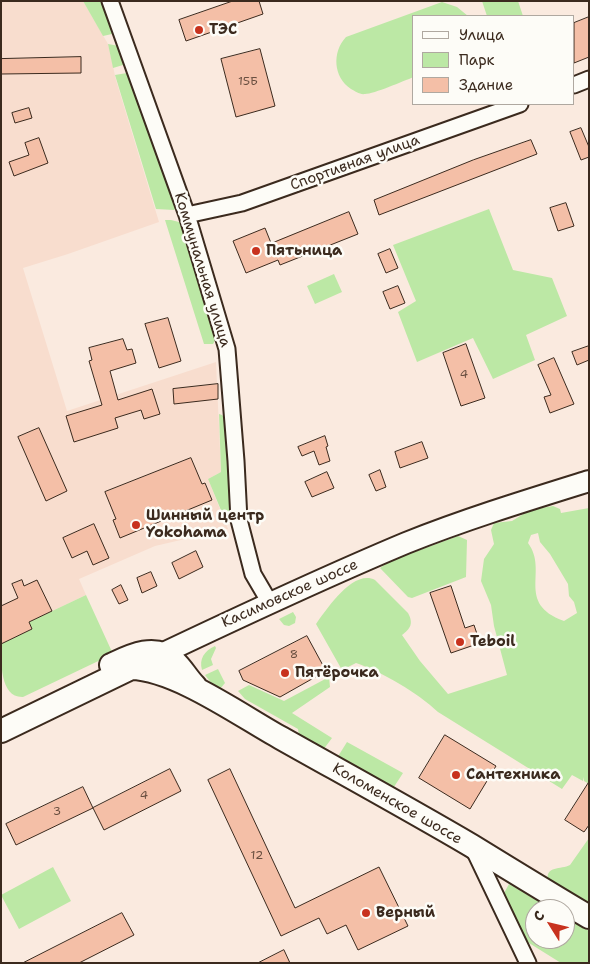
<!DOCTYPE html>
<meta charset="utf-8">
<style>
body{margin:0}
#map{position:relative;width:590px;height:964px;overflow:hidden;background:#faeadf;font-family:"Shantell Sans",sans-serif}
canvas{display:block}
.frame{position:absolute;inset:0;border:2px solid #3b2a1e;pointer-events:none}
.legend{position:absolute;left:412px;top:15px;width:162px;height:90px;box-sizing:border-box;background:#fdfcf7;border:1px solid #afa8a0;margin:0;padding:6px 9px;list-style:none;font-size:15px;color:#3b2a1e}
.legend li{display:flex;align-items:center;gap:10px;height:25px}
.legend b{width:25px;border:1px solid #afa8a0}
.north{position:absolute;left:525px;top:899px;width:50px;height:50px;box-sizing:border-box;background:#fdfcf7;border:1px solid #afa8a0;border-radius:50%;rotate:306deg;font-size:14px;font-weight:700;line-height:20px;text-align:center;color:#3b2a1e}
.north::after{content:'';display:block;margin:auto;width:18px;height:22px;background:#c8321e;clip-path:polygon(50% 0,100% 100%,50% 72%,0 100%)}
</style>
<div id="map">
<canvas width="590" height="964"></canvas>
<div class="frame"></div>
<ul class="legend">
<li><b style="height:6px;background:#fdfcf7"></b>Улица</li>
<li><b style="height:14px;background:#bce8a5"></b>Парк</li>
<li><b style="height:14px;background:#f4bfa7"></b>Здание</li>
</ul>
<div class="north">С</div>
</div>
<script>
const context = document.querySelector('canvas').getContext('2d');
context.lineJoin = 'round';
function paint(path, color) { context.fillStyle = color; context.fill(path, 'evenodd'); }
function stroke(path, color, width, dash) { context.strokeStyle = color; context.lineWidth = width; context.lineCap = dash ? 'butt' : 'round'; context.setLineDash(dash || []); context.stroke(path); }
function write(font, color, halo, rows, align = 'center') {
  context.font = font + ' "Shantell Sans",sans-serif'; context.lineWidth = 5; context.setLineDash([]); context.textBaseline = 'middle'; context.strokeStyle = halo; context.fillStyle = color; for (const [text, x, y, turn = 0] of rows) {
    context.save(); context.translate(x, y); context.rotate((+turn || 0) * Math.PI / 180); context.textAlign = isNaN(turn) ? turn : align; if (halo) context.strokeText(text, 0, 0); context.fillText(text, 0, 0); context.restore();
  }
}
const built = new Path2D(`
 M1,1H83L108,44L116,80L159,222L68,254L23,268L67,411L216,362L221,472L208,479L228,529L155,546L79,579L86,595L29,622L32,629L1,644Z`);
const green = new Path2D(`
 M83,1H103L113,29L112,34L103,36Z
 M482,1H518L523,16H487Z
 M442,2L457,7L468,16H414V77C403,81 374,94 365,94C360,95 355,91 351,89C333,77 332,52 346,37Z
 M108,44L119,46L124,60L123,65L113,68Z
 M127,73L129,74L177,205L174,210L156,209L115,75Z
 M489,209L513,270L552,278L567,316L526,335L535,360L493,379L473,338L417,362L398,312L416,301L393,245Z
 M165,220H171L183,223L217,337L213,344H204Z
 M334,274L342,292L315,304L307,286Z
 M219,414L222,415L226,419L231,507L229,512L223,515L208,479L221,472Z
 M553,506L560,509L561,513L589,508V784L584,781V777L583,781L572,775L562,789L438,712C418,693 382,672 356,663L342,670L316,624C327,609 353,569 375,580L408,613C414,624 410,629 402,635L420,661L448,694L507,675L494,626L491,605L481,581L484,559L494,544L491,530L494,523L512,521L530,510ZM538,533L540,542L550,554L568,584L569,596L574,602L577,613L564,621C515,603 549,571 528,543L531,535Z
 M458,536L467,540L466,577L412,598L408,597L380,568L390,561Z
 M86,595L113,654L23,697C0,698 1,662 1,644L32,629L29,622Z
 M293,612L296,617L295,623L289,626L284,625L279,619Z
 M215,646L216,648L211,659L213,665L202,670C199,659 204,651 215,646Z
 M218,669L225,683L220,689L212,684L205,675Z
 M329,677L330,687L292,713L332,738L323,750L299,736L298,729L245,699L238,691L249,685L284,701Z
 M347,742L403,773L392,790L337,758Z
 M589,838V904L548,881C545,865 561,870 570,865Z
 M53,867L71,901L19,929L1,895Z
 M509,884L551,909H535V939H565V917L589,931V963H561L521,938L503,895Z`);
const building = new Path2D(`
 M233,1H259L263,14L186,41L179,20Z
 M589,17V57L574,63V23Z
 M260,49L275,106L236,117L221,59Z
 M81,57V73L1,74V59Z
 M29,108L32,118L15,123L12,113Z
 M581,128L589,147V157L581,160L570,132Z
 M39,138L48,163L14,176L9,162L29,155L25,143Z
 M531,140L537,154L379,215L374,200L473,160Z
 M566,203L574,226L558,231L550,208Z
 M349,212L358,234L280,265L278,260L246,273L233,241L265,228L271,243Z
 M390,249L398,268L386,273L378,254Z
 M398,286L405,303L390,309L383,292Z
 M168,318L181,361L159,368L145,324Z
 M123,339L127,350L132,349L136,363L110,371L118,400L152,389L160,414L144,419L141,410L115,418L118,428L74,442L66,416L102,405L89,361L92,360L89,348Z
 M466,344L485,398L461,406L443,353Z
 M589,346V360L577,365L572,352Z
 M554,358L574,404L550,413L544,397L551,395L538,365Z
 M218,384V399L174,404L173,389Z
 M39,428L67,491L46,501L18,437Z
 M325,436L328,446L326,447L330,461L319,465L314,451L302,456L298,447Z
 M422,442L428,458L400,468L395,452Z
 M191,458L202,484L205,483L212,500L120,538L113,520L116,519L105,492Z
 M380,470L386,487L376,491L369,475Z
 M327,472L334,488L312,497L305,482Z
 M94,524L109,558L93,565L87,551L72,558L63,538Z
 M196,551L203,567L179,579L172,563Z
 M151,572L157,586L142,593L137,578Z
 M22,580L24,586L37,580L52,611L29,622L32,629L1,644V606L18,598L12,584Z
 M121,585L128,600L119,604L112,590Z
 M451,586L465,628L474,625L480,643L451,653L430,593Z
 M307,636L326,671L280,697L243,680L239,671Z
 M445,735L496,766L470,809L419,778Z
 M170,769L181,791L104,830L93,808Z
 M230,769L295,908L379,867L408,926L358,950L346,925L327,934L319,918L281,936L208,780Z
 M589,782V825L584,832L565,820Z
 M83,787L93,808L16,845L6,824Z
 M122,913L134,935L79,963H23Z
 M284,950L290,963H258Z`);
const street = new Path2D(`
 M110,1L187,215L227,349L236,461L239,520L253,574L270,603
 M574,85L589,79
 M187,215L242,203L520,104
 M473,848L528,963`);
const secondary = new Path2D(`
 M151,659C235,619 320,579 406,543C466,519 528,500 589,481`);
const primary = new Path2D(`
 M111,665C130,656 155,643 174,661C182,668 187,678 195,686
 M1,731L131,668C176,669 241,716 281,738C345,774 409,809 472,846C511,870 550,894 589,917`);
const markers = [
 [199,30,5,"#c8321e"],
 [256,251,5,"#c8321e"],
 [136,525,5,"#c8321e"],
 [460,642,5,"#c8321e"],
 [285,673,5,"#c8321e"],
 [456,775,5,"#c8321e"],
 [366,913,5,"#c8321e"]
];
const numberNames = [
 ["15Б",248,82],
 ["4",464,375],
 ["8",294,655],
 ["4",144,796],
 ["3",57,812],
 ["12",257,856]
];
const poiNames = [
 ["ТЭС",209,30],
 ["Пятьница",266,251],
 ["Шинный центр",146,516],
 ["Yokohama",146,533],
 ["Teboil",470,642],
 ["Пятёрочка",295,673],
 ["Сантехника",466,775],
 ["Верный",376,913]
];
const streetNames = [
 ["Спортивная улица",355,163,-20],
 ["Коммунальная улица",202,270,73],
 ["Касимовское шоссе",290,594,-24],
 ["Коломенское шоссе",397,804,30]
];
paint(built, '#f8ddce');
paint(green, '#bce8a5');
paint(building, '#f4bfa7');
stroke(building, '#3b2a1e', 1);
stroke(street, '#3b2a1e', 19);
stroke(secondary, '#3b2a1e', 24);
stroke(primary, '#3b2a1e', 26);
stroke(street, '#fdfcf7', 15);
stroke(secondary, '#fdfcf7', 20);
stroke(primary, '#fdfcf7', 22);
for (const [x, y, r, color] of markers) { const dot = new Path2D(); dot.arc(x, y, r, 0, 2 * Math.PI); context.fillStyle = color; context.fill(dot); stroke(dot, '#fdfcf7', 2); }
write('12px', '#694f40', null, numberNames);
write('bold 15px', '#3b2a1e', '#fdfcf7', poiNames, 'left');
write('15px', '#3b2a1e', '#fdfcf7', streetNames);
</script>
